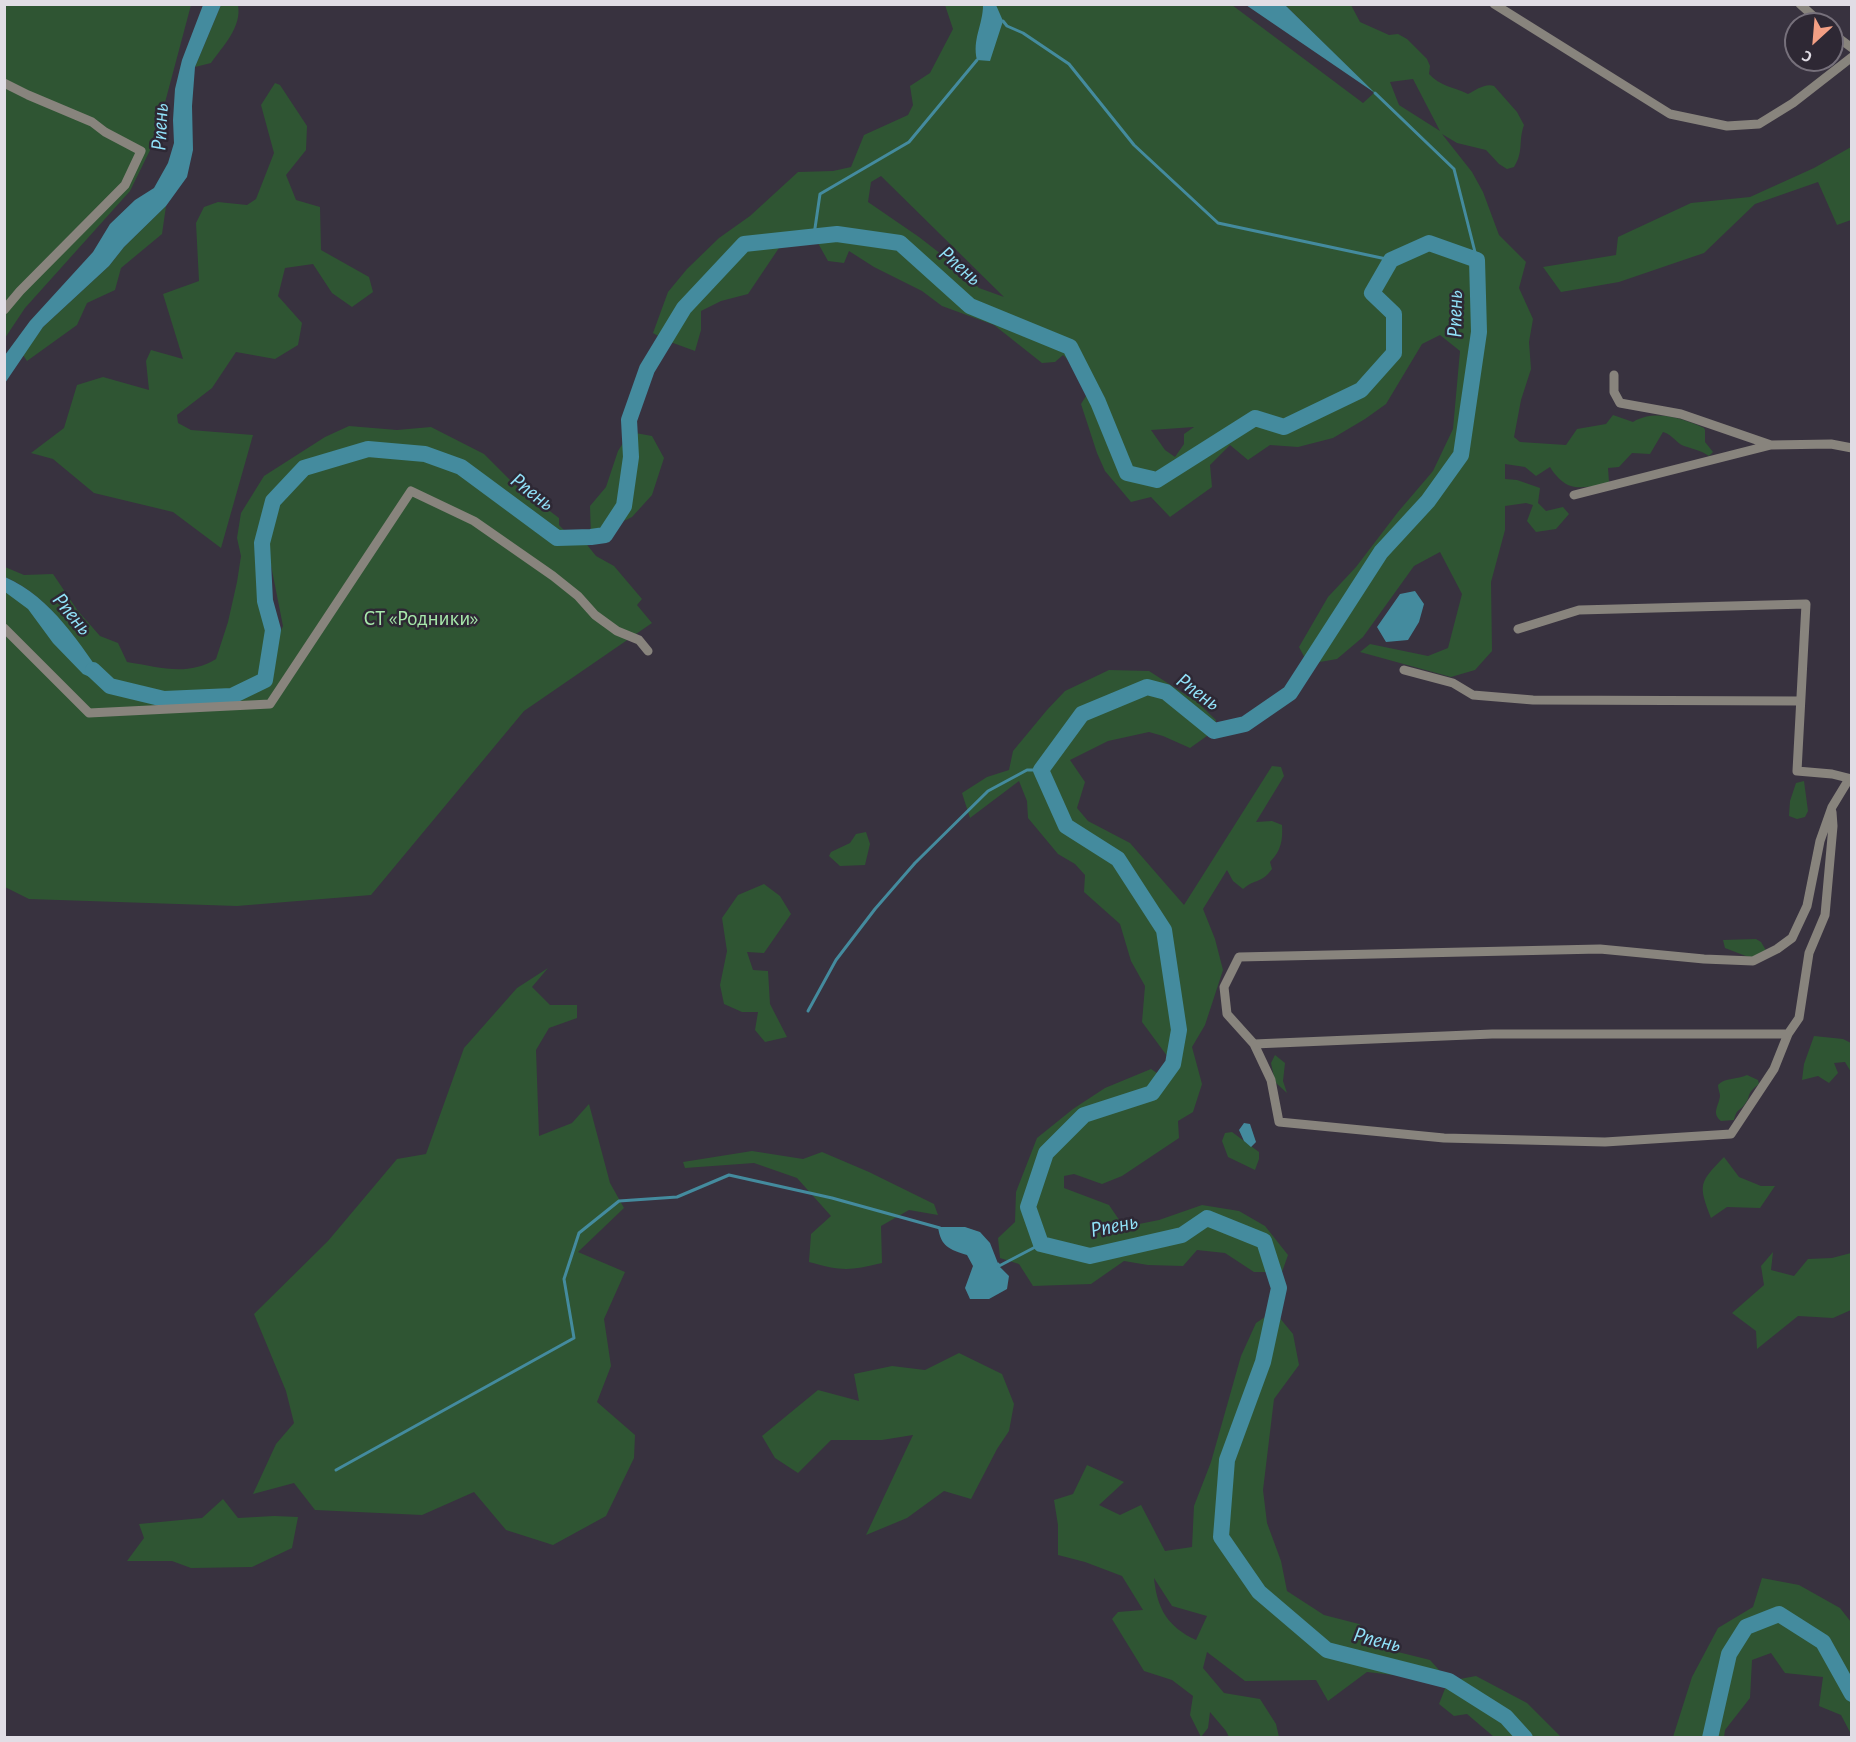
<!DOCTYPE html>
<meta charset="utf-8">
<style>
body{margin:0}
#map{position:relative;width:1856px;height:1742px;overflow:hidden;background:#38323f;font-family:"Alegreya Sans",sans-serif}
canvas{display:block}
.frame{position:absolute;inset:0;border:6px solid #e1dde5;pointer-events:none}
.north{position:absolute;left:1784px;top:12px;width:60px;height:60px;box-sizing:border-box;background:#2e2834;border:2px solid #76707b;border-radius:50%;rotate:206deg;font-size:16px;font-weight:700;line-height:24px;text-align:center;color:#e1dde5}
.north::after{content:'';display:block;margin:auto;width:21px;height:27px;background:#f39f84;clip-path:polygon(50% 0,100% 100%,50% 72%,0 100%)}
</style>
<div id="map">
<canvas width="1856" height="1742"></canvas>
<div class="frame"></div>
<div class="north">С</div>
</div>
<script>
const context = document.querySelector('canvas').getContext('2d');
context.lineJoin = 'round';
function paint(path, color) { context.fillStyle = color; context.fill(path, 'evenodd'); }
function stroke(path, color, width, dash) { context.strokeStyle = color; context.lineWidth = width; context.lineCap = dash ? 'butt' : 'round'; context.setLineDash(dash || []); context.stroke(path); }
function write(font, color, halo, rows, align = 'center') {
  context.font = font + ' "Alegreya Sans",sans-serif'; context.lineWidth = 5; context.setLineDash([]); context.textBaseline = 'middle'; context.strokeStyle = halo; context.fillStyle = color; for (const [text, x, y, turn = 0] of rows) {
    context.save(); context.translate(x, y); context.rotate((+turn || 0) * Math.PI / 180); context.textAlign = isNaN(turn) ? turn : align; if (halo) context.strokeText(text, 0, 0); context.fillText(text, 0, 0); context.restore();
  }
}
const green = new Path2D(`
 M5,5H191L155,140L130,191L25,308L5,338Z
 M221,5H238C242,27 223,46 211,63L195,67Z
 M945,5H1232L1363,103L1374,93L1285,5H1351L1360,22L1389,35L1398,34L1407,39L1427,59L1430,66L1429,74C1440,86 1453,87 1468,94C1476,90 1485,83 1494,86L1517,112L1524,125C1518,142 1524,151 1514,167L1507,169L1499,164L1486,150L1457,143L1442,134L1472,172L1483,192L1499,235L1526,262L1519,288L1533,319L1529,342L1531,369L1521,400L1514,437L1520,442L1566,445L1577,429L1606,424L1613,415L1633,422C1654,409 1682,418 1704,428L1705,430V442L1713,452L1709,456C1700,450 1693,449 1684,446C1676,443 1673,435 1663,432L1650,454L1632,453L1619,467L1608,468L1609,482C1602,486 1579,489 1571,486C1563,484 1554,474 1550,467L1536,476L1525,467L1505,464V479L1517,480L1540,488L1538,503L1546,511L1563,507L1569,514L1556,529L1536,532L1527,521L1533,505L1526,503L1505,506V530L1491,582L1492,651L1475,670L1451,677L1360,652L1370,644L1428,656L1448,648L1462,594L1440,552L1414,566L1363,637L1337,659L1308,664L1299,647L1328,597L1356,567L1398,512L1433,471L1453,429L1460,351L1440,335L1422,344L1386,404L1365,419L1333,438L1298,447L1270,445L1248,460L1230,445L1210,465L1212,487L1170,517L1151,497L1131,502L1105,471L1097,453L1081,404L1091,388L1098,389L1063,355L1055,362L1042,363L994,325L942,306L922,291L874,267L849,251L844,263L828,261L814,236L785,239L748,294L721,301L701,311V330L695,351L665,340L653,333L668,292L687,269L719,238L750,216L798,172L833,171L851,167L864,135L908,115L913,105L910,86L930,73L953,29ZM1413,79L1440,131L1399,105L1390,82ZM881,176L1004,297L979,288L959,268L919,237L868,202L871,182ZM1194,427L1184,434V444L1175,457L1165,450L1151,430Z
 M275,83L280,85L307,126L306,150L286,175L296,200L320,207L321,250L369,277L373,292L352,307L332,293L313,264L285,268L278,296L302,323L298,345L275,359L236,352L212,388L177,415L178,423L191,430L253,435L221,548L173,512L94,493L53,459L31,453L64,428L77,385L103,377L149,390L146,361L151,350L183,359L163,294L199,281L196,223L204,207L218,202L247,205L256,199L274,153L261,105Z
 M1851,147V220L1837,225L1818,182L1755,204L1704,253L1619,282L1561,292L1543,267L1616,255L1618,237L1691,203L1750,197L1814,168Z
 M166,206L162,234L121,268L115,290L87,303L77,325L27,361L23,355L43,327L109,266L124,247Z
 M349,426L397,430L431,427L484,454L514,484L559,518V525L573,539L584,541L596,556L614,566L642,599L637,605L652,623L524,711L371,895L237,906L29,899L5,887L4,583L70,633C54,610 31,588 5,577V567L24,575L53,574L78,611L100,636L118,643L127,662C160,667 186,677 216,659L228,622L237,582L241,556L237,538L241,513L264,476L325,437ZM266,540L283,626L269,656L273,630L265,601L262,543Z
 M630,432L652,436L664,458L652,495L632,517L591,537L590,506L606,487L618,451Z
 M1109,670L1149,671L1197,702L1216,720L1214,731L1190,748L1163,736L1149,732L1108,741L1070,760L1085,782L1077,808L1088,821L1130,843L1184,905L1272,766L1281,767L1284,776L1256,822L1272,821L1282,825C1283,840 1281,851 1270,862L1272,869C1261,884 1256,878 1243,889L1233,881L1227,870L1203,909L1215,939L1223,970L1205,1025L1192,1047L1202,1084L1193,1112L1178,1121L1179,1138L1122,1176L1102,1184L1074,1174L1064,1176V1188L1109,1205L1124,1227L1159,1220L1202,1205L1239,1211L1265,1226L1288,1255L1282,1272H1254L1225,1253L1197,1250L1183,1266L1148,1265L1124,1261L1091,1284L1033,1286L1019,1264L1000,1258L998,1238L1015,1222L1016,1192L1037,1138L1073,1109L1105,1088L1151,1069L1163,1077L1173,1064L1142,1022L1145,986L1131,961L1120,924L1084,892L1085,875L1075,864L1058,854L1028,818L1027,801L1019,781L970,818L962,793L987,777L1009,770L1013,751L1047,710L1065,691Z
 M1804,781L1808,811L1805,817L1797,819L1789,816L1790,801L1796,783Z
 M866,832L870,844L865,865L840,866L829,856L831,852L850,843L856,834Z
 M764,884L780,896L791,914L764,953L747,952L753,970L768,971L770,1004L787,1037L765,1042L755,1030L758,1012H742L724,1004L720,985L727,951L722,918L738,895Z
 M1756,939L1761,942L1767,952L1751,958L1725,948L1723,940Z
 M548,968L532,987L550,1005H577V1018L549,1028L536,1050L539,1136L572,1123L589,1104L610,1183L624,1208L578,1252L625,1272L604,1319L611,1366L597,1402L635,1435L634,1458L606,1516L553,1545L506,1530L474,1492L422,1515L315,1510L294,1483L253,1494L276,1444L294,1423L286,1391L254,1314L328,1241L397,1159L426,1154L464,1048L517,988Z
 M1814,1036L1843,1039L1851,1043V1072L1845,1062L1834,1063L1838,1073L1829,1083L1818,1076L1802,1080L1804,1064Z
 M1275,1055L1285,1063L1283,1081L1287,1093L1275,1082L1271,1063Z
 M1747,1075L1758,1080L1759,1084C1745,1095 1752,1094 1745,1104C1739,1112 1737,1108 1734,1120L1721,1121C1711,1113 1719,1106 1720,1096C1720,1093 1718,1089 1718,1085C1725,1077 1737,1080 1747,1075Z
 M1232,1132L1259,1152V1159L1255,1170L1228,1157L1222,1141L1225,1133Z
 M752,1151L803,1159L822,1152L869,1172L934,1204L938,1215L909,1210L881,1226L882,1263C849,1271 841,1271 809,1262L811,1234L831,1216L797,1178L754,1163L685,1168L683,1162Z
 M1724,1157L1739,1177L1761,1186H1775L1760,1208L1727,1207L1711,1218C1698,1184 1699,1183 1724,1157Z
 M1773,1252L1771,1270L1794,1276L1808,1259L1832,1258L1851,1253V1310L1833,1318L1798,1316L1757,1349L1756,1331L1732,1313L1764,1285L1761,1266Z
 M1274,1311L1293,1334L1299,1365L1274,1399L1263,1490L1267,1523L1281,1561L1287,1591L1324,1615L1359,1624L1398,1652L1430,1660L1449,1681L1476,1676L1527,1703L1561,1737H1494L1467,1714L1454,1716L1439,1704L1448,1681L1367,1672L1328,1701L1316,1680L1245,1681L1207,1652L1203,1668L1224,1693L1260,1699L1276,1724L1279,1737H1229L1226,1731L1210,1712L1208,1728L1201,1737L1190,1715L1193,1696L1172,1680L1144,1671L1112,1619L1118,1612L1143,1610L1122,1576L1085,1562L1058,1555V1525L1054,1500L1073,1494L1087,1465L1124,1482L1099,1505L1120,1515L1141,1505L1165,1551L1192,1547L1194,1506L1211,1462L1241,1356L1256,1323ZM1154,1578L1172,1606L1207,1616L1196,1640C1168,1627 1157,1609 1154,1578Z
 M959,1353L1002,1374L1014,1404L1009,1431L997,1449L971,1499L944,1491L907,1518L866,1535L913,1435L882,1440H831L798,1473L775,1458L762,1436L818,1390L859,1401L854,1374L892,1366L925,1370Z
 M223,1499L238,1518L274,1516L298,1517L292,1548L252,1567L191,1568L172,1561H127L144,1538L139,1524L202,1518Z
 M1762,1578L1799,1585L1840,1608L1851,1622V1734L1841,1715L1819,1706L1823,1677L1785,1673L1771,1653L1752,1660L1750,1698L1725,1730L1724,1737H1673L1692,1677L1718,1628L1753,1607Z`);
const water = new Path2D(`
 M203,5H221L195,67L192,106L193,150L187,177L166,206L124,247L109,266L43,327L5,383V355L30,321L93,252L110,224L135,200L154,188L168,163L174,143L173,120L175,89L182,60Z
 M983,5H996L1003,21L990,61L977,60C972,39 983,25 983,5Z
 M1246,5H1285L1375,93Z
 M5,577C53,598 79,644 110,686L83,674L53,643L28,609L5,592Z
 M1415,591L1424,604L1419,622L1408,640L1386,642L1377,627L1400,594Z
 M1244,1123L1250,1124L1256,1142L1251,1147L1244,1141L1239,1130Z
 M938,1227H965L980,1232L990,1243L999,1266L1009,1276L1007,1289L989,1299H970L965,1288L973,1266L967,1255C949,1249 941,1247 938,1227Z`);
const stream = new Path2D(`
 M1003,21L1007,26L1023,33L1069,64L1134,145L1218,223L1391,260
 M1375,93L1454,169L1477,260
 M814,235L820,194L909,142L977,60
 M808,1011L836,960L875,909L915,863L988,791L1027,770H1041
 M998,1264L999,1266L1041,1244
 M336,1470L574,1338L564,1279L579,1233L619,1201L677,1197L729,1175L832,1198L940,1228`);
const river = new Path2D(`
 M93,670L110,686L164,699L232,696L265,680L273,630L265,601L262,543L273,501L304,468L368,449L425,454L461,467L557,538L591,537L605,535L624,506L631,457L629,420L647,369L684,308L744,244L837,234L900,243L970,306L1070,347L1098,402L1127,473L1157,480L1255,418L1284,427L1361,390L1394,353V314L1372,293L1391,260L1429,243L1477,260L1479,332L1461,455L1428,501L1381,552L1290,693L1245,724L1214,731L1166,692L1147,687L1082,714L1041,770L1066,826L1118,859L1164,930L1179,1030L1173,1064L1152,1093L1084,1115L1046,1153L1028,1207L1041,1244L1090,1256L1182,1235L1207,1218L1264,1241L1279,1288L1263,1362L1227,1460L1221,1537L1259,1592L1327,1650L1449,1681L1506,1717L1525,1738
 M1710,1738L1729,1654L1746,1627L1779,1614L1823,1642L1852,1694`);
const street = new Path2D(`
 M1494,4L1670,114L1727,126L1759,124L1793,103L1852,57
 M1800,4L1822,24
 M1832,33L1852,48
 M4,83L28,95L92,122L105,132L141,151L125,185L20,291L4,310
 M1614,375V392L1620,403L1681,414L1771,445
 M1574,495L1771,445L1831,444L1852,448
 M4,628L89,713L270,704L411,491L474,521L553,576L578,596L595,615L617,631L639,640L648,651
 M1518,629L1579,610L1806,604L1797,771L1832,774L1852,779
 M1404,670L1453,683L1473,695L1533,700L1800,701
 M1788,1034L1774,1069L1731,1134L1605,1142L1444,1138L1279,1122L1271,1080L1254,1044L1227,1014L1224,987L1239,957L1600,949L1704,959L1753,961L1777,949L1792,938L1807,906L1820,841L1832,807L1849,779
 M1254,1044L1492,1034H1788L1799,1018L1809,953L1825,915L1833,826L1832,812`);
const parkNames = [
 ["СТ «Родники»",421,619]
];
const waterNames = [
 ["Рпень",160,127,-87],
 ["Рпень",960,266,41],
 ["Рпень",1455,314,-89],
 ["Рпень",532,492,37],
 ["Рпень",72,614,50],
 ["Рпень",1198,692,36],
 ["Рпень",1114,1226,-11],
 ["Рпень",1377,1640,14]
];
paint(green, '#2f5533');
paint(water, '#448b9e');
stroke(stream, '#448b9e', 3);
stroke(river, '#448b9e', 16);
stroke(street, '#88847d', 9);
write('21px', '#a7e8ab', '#2e2834', parkNames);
write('italic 22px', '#92e3fa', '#2e2834', waterNames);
</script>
